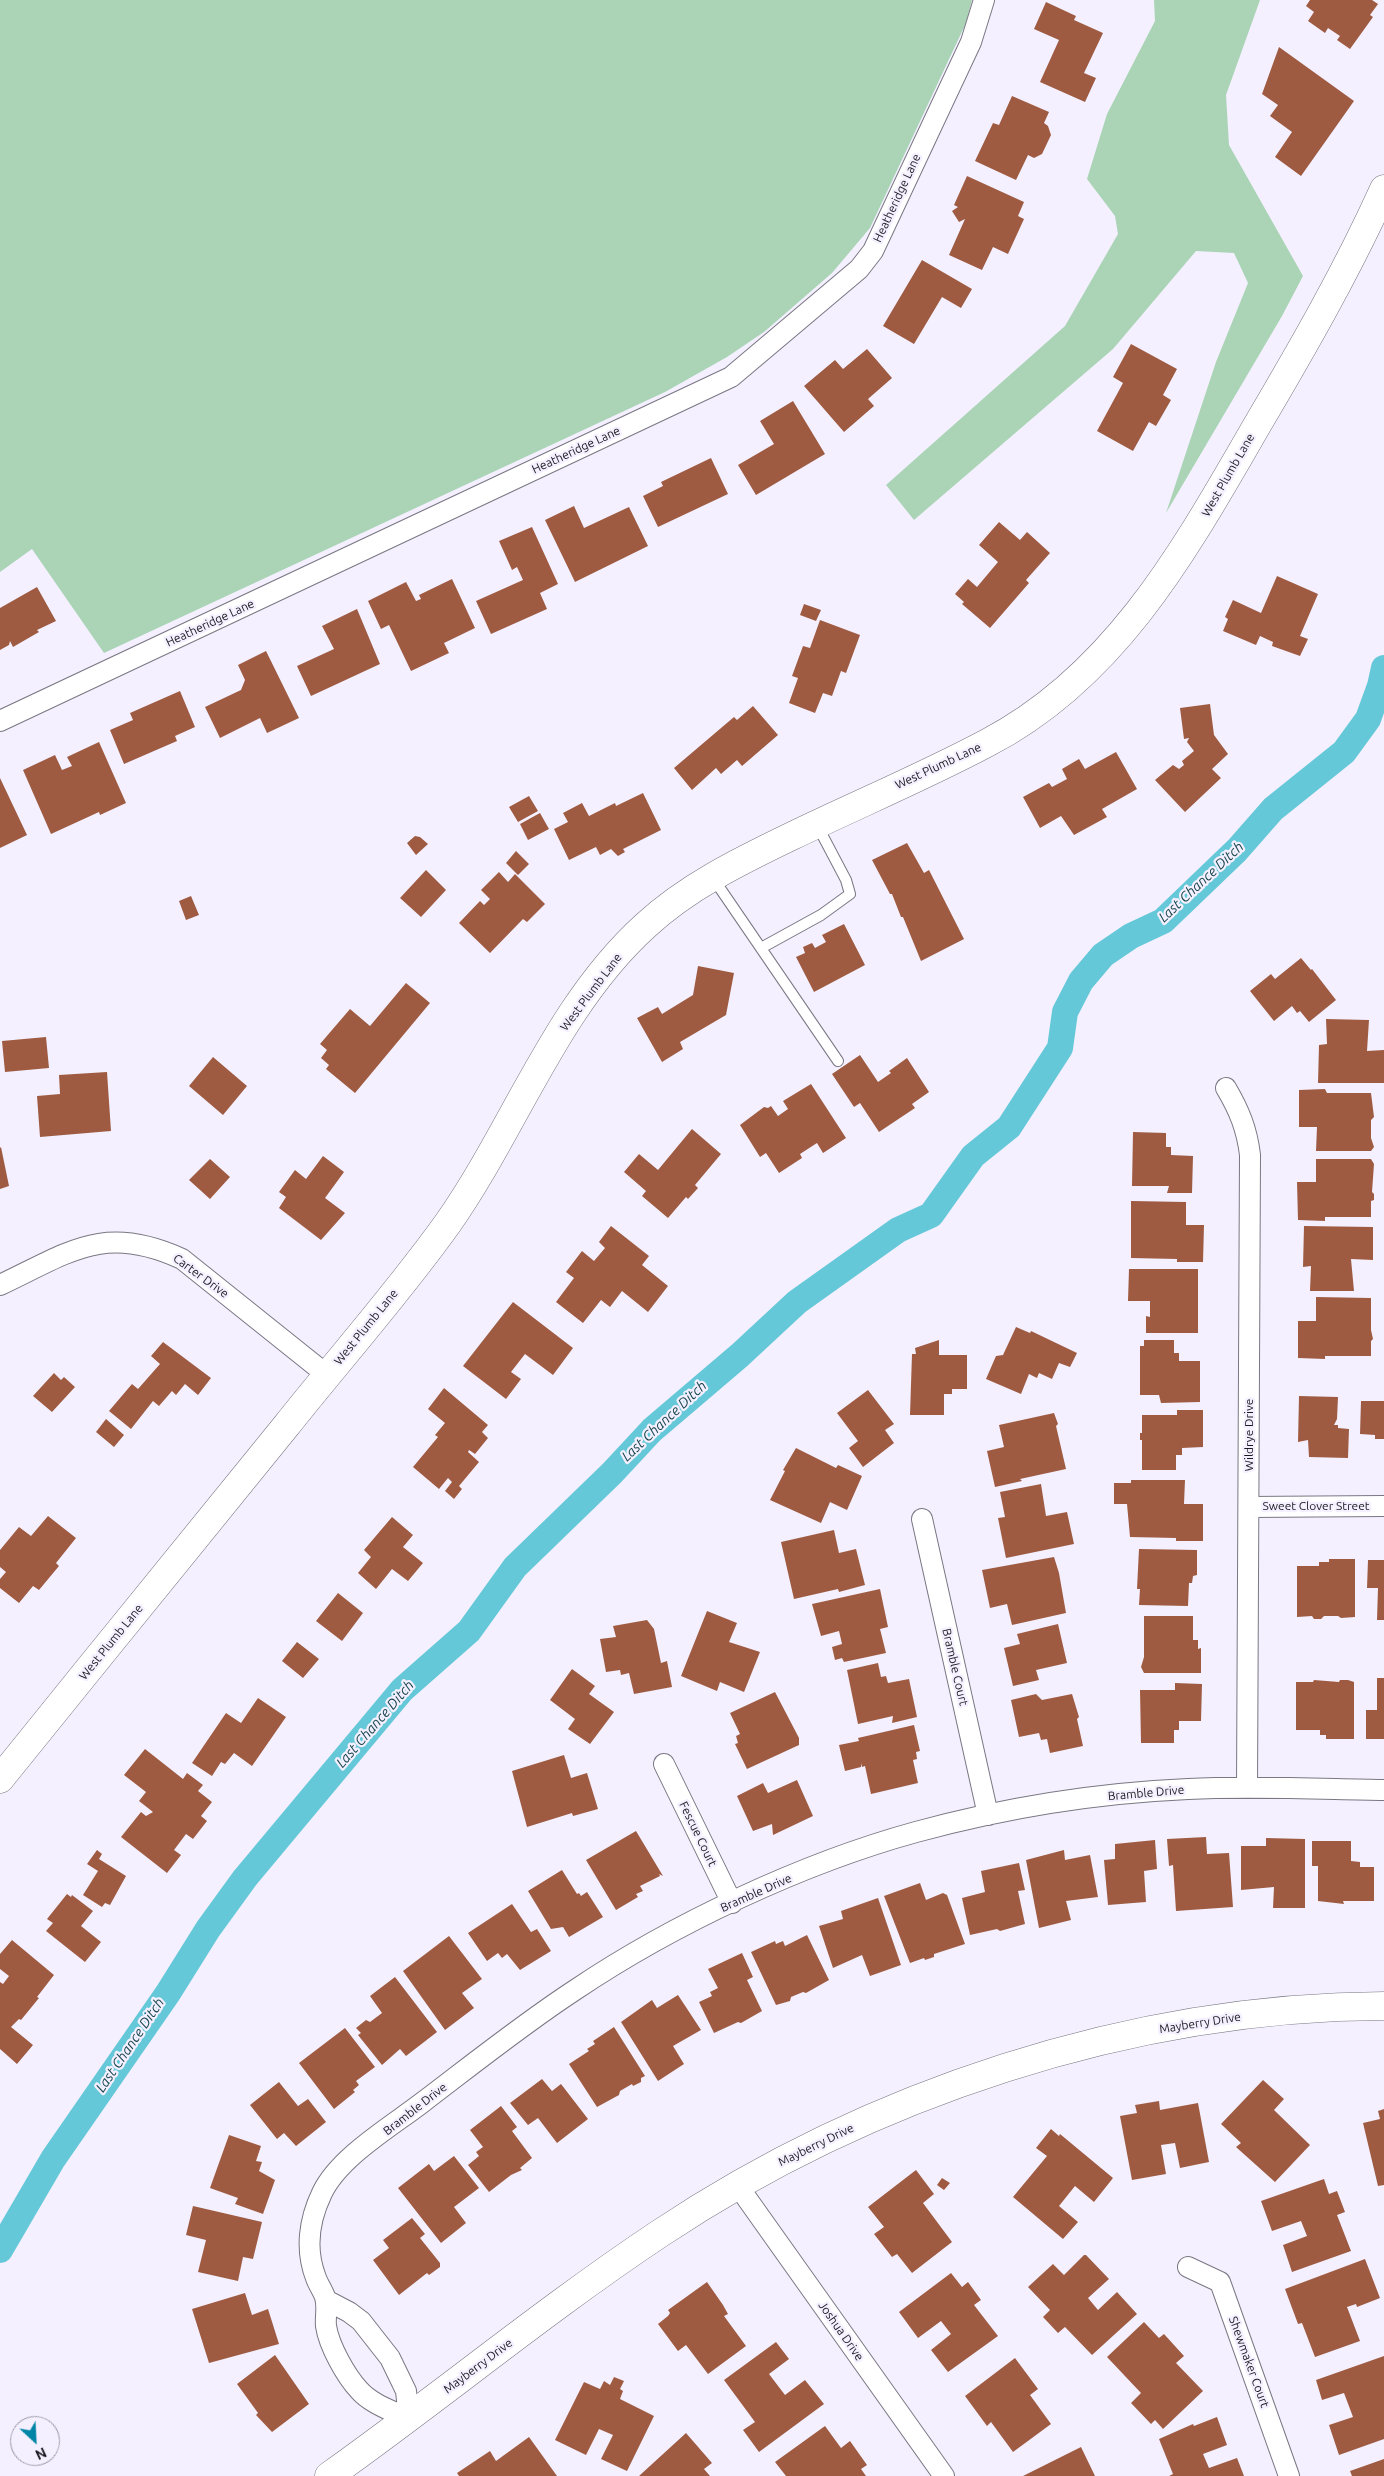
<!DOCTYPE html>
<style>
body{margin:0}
#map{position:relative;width:1384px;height:2476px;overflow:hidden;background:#f4f0ff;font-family:Ubuntu,sans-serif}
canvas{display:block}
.north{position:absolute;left:10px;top:2416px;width:50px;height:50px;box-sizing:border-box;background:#f4f0ff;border:1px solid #9e9aa6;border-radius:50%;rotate:155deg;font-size:14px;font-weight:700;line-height:20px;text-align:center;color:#1c1a20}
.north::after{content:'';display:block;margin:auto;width:18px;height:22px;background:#0085a7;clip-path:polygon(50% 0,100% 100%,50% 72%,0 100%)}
</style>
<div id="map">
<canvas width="1384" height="2476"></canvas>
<div class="north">N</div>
</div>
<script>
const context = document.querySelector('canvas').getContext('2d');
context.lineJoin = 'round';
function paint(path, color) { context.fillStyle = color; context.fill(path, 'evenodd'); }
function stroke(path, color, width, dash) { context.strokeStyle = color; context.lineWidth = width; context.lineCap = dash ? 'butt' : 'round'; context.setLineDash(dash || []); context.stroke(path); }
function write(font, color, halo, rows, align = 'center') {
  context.font = font + ' Ubuntu,sans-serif'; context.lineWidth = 4.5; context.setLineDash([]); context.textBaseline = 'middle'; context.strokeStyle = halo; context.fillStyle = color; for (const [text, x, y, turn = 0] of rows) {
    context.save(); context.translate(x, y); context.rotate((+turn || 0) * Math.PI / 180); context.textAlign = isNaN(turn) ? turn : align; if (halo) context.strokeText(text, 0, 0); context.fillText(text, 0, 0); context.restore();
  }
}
const green = new Path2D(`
 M0,0H972L966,23L870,228L832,273L764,332L727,357L665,392L104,653L32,549L0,572Z
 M1154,0H1260L1226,95L1229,145L1303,276L1282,316L1166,513L1216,362L1248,283L1234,253L1196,251L1113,349L914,520L886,485L1065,326L1118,234L1115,216L1087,179L1107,114L1155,21Z`);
const canal = new Path2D(`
 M0,2250L53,2159L168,1993L208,1929L245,1878L402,1690L469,1631L515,1567L612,1473L652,1430L740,1355L797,1302L898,1230L931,1215L973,1156L1009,1127L1060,1048L1065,1012L1081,981L1103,955L1131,936L1163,921L1237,850L1273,809L1344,752L1368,719L1380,686L1384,668`);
const building = new Path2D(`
 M1310,0H1372L1378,4L1370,15L1373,17L1350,49L1337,40L1340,36L1328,28L1325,33L1308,21L1314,12L1306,6Z
 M1046,2L1076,16L1074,20L1103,33L1084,73L1096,78L1085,102L1040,82L1059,40L1034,29Z
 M1279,47L1354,101L1301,176L1275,157L1292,132L1270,116L1278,105L1262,94Z
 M1012,96L1049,112L1044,123L1048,126L1051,135L1042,154L1034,158L1028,155L1016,180L975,161L993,123L999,125Z
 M967,176L1024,202L1018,216L1024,219L1008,254L993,247L982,270L949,255L965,219L959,222L952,211L958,207L954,205Z
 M922,260L972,289L961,308L942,297L914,344L883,326Z
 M1131,344L1177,369L1163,395L1171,400L1156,426L1149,422L1133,451L1097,431L1123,383L1113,377Z
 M867,349L892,378L868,399L874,406L844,432L804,386L835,360L843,369Z
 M793,401L825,454L756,495L738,465L774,444L760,421Z
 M711,458L728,494L658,527L643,496L663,486L661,482Z
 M574,506L584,528L629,507L648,546L575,582L545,520Z
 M999,522L1020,540L1027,532L1050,553L1026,580L1029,583L990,628L962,604L964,602L955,594L968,579L977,587L998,562L979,545Z
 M532,527L558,584L540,593L547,609L491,634L476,601L523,580L517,567L512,570L499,541Z
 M1277,576L1318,594L1300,636L1308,639L1300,656L1272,646L1273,642L1260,636L1256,645L1223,631L1228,619L1225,617L1233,600L1261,613Z
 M452,579L475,628L444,643L449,653L411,671L389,625L381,629L368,601L406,582L416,601L421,599L419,595Z
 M37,587L56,621L37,630L39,632L13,647L10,641L9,645L0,650V608Z
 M804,604L821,610L816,621L800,615Z
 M357,609L380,664L311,696L297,666L334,649L322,626Z
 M820,620L860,635L846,673L841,671L832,696L823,693L815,713L789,703L798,678L792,676L803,646L810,648Z
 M266,651L299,718L267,733L260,718L220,738L205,707L241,690L245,680L238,665Z
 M180,691L195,727L175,736L177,741L124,764L110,730L133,720L130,713Z
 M1210,704L1214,735L1228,754L1212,769L1221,778L1185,812L1155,780L1173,765L1179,769L1184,765L1182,761L1194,751L1187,742L1189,738L1184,739L1180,708Z
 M753,706L778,735L742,766L737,760L721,774L716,768L692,790L674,768L734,717L737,720Z
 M99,742L126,803L100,815L99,812L51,834L23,770L55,755L62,770L72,766L67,757Z
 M1116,752L1137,789L1102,809L1107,817L1074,835L1061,816L1040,828L1023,797L1049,783L1052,787L1067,779L1062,769L1079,759L1085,769Z
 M0,778L27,835L0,848Z
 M643,793L661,830L623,849L625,852L618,856L611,849L600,855L596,847L569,860L554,829L568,822L563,813L582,803L589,816L615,803L616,806Z
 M529,796L538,811L518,822L509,807Z
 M540,813L549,829L528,840L520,824Z
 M415,836L420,837L428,844L416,855L407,843Z
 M907,843L924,873L929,870L964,939L921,961L903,917H901L892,894H890L872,860Z
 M516,851L529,864L518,875L506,863Z
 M426,870L446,890L421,917L400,898Z
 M499,872L508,882L515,874L545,904L527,922L523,919L490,953L459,923L480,901L484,905L490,899L481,890Z
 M191,896L199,915L186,920L179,901Z
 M844,924L865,965L814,992L796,957L805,953L803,947L812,943L815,948L826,942L822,935Z
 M1301,958L1311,970L1312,969L1336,1000L1309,1022L1300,1011L1297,1013L1292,1006L1274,1021L1250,991L1271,974L1275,979Z
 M698,966L734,973L726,1015L680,1042L683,1049L662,1062L637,1018L658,1007L662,1014L693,995Z
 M406,983L430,1003L355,1093L326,1069L329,1065L321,1058L327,1050L320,1044L350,1009L370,1026Z
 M1326,1019L1369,1020L1367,1051L1384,1050V1083H1318L1319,1045L1327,1044Z
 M46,1037L49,1068L5,1072L2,1041Z
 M860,1055L878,1082L891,1073L889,1071L907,1058L929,1092L912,1104L915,1108L879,1132L860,1103L854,1107L832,1074Z
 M213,1057L247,1086L223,1115L189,1086Z
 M107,1072L111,1131L40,1137L37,1096L60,1094L59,1075Z
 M811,1084L846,1138L823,1153L817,1143L800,1154L802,1158L779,1173L766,1153L760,1157L740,1125L764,1107L768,1108L771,1106L778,1116L788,1109L783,1101Z
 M1325,1089L1327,1093H1371L1374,1117L1371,1120V1138L1374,1147L1371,1151H1316L1317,1127H1299V1090Z
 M692,1129L721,1154L695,1185L698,1188L688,1199L686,1197L668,1218L642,1196L646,1191L624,1172L639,1154L658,1170Z
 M1133,1132L1166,1133V1147H1171V1155L1193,1156L1192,1193H1167L1169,1186H1132Z
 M1,1147L9,1186L0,1189V1148Z
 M323,1156L344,1172L325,1198L345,1213L321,1240L279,1208L286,1197L279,1192L295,1170L306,1179Z
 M210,1159L230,1177L210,1199L189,1180Z
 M1316,1159H1371L1374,1164L1372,1192L1374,1194V1200L1371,1201V1217H1325V1221L1298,1220L1297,1182H1316Z
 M1131,1201L1186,1202V1225H1204L1203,1262H1177V1259L1131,1258Z
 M611,1226L649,1256L642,1265L668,1286L648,1312L622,1291L610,1307L601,1300L583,1323L556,1302L574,1278L566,1272L582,1251L594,1261L605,1248L599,1242Z
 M1304,1226L1373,1227V1260L1351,1259L1354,1291H1310L1311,1266L1303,1267Z
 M1129,1269H1198V1333H1146V1316L1150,1317V1301H1128Z
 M1316,1297L1371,1298V1330L1373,1339L1371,1341V1356H1325V1359L1298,1358V1321H1316Z
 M513,1302L573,1348L553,1375L525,1354L511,1372L521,1379L506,1399L463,1366Z
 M1016,1327L1030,1333L1031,1331L1077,1353L1070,1367L1059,1363L1052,1379L1039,1373L1037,1378L1029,1374L1021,1394L986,1379L996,1356L1003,1355Z
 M939,1340V1355H967V1389H952V1394H944V1415H910L912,1354H916L915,1348Z
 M1144,1340H1174V1353H1179V1361H1200V1402L1161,1403L1159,1395H1140V1346H1144Z
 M163,1342L211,1378L198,1395L185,1384L176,1395L172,1391L159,1406L153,1401L131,1429L109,1411L132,1384L138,1389L160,1364L151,1356Z
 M54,1373L61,1380L64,1377L75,1387L52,1412L33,1396Z
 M444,1388L488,1425L482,1432L488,1438L475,1454L469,1450L468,1452L479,1462L459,1486L462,1489L454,1499L445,1491L452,1482L448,1478L439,1489L413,1467L438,1437L435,1435L445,1423L428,1409Z
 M868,1390L894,1424L885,1430L894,1443L863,1467L849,1448L858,1441L837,1413Z
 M1299,1396L1338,1397L1337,1419L1334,1425H1338V1428L1349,1429L1348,1458L1309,1457L1308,1440L1298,1442Z
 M1361,1401H1384V1439H1375V1435L1360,1434Z
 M1177,1410H1203V1447L1182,1448V1455H1176V1470H1142V1440H1140V1433H1142V1415H1177Z
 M1054,1413L1058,1424L1056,1426L1066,1469L1020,1479L1022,1481L995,1487L987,1451L1004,1447L999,1425Z
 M106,1419L124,1435L114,1447L96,1432Z
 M796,1448L836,1468L838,1465L862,1476L847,1510L830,1502L821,1523L770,1500L785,1471L783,1470Z
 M1131,1480H1185L1184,1504H1203V1541H1176V1538L1130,1537L1127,1504H1114V1483H1131Z
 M1041,1484L1046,1516L1067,1512L1074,1544L1006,1558L998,1518L1005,1517L1000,1492Z
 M48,1516L76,1538L56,1563L59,1566L39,1590L33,1586L19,1603L0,1588V1579L6,1572L0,1567V1550L19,1527L31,1536Z
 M392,1517L413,1535L403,1547L423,1563L408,1581L392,1569L376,1589L358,1573L371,1557L364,1550Z
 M834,1530L839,1553L856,1549L865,1585L839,1592L838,1589L794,1599L781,1542Z
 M1139,1549L1197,1550V1575L1193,1576L1192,1583H1189L1188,1606L1139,1605L1140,1589H1137Z
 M1054,1557L1059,1573L1066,1613L1012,1625L1007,1604L990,1608L982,1570Z
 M1329,1559H1355V1617L1341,1618L1338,1616H1324L1321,1619H1314L1312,1616L1297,1617V1566H1319V1562H1329Z
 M1368,1560H1384V1620H1377L1378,1588H1367Z
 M880,1589L888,1627L880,1629L886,1653L844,1662L842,1658L835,1660L832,1647L842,1644L839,1631L821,1636L812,1604Z
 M338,1593L363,1613L342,1641L316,1621Z
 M707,1611L737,1623L729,1642L760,1652L744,1692L720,1682L717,1691L681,1676Z
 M1144,1616H1193V1640H1198V1649L1201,1648V1673H1144L1141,1667L1144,1657Z
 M647,1620L654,1629L661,1663L667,1661L672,1687L634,1694L629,1673L621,1675L620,1670L606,1672L600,1639L616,1637L613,1626Z
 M1058,1624L1067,1663L1036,1670L1039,1680L1013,1686L1004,1648L1020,1644L1017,1634Z
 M297,1642L319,1659L303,1678L282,1661Z
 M878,1663L881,1677L886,1676L888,1683L909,1679L917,1717L892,1723L893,1716L858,1724L847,1670Z
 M572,1669L595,1686L589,1694L614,1712L590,1744L568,1729L575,1719L550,1700Z
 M1377,1678H1384V1739H1366V1710H1377Z
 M1314,1680L1339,1682L1340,1680H1348L1354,1682V1739H1326V1735H1320V1730H1296V1682H1313Z
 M1175,1683L1202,1684L1201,1721H1179V1730H1174V1743H1141L1140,1690H1175Z
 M775,1692L799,1738V1745L747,1769L735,1744L738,1743L736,1736L740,1734L730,1713Z
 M1036,1694L1042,1700L1072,1694L1079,1717L1077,1719L1083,1746L1050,1753L1047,1739L1041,1740L1039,1733L1019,1737L1011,1700Z
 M258,1698L286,1717L252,1766L234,1753L225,1764L221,1762L212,1776L192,1763L226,1713L241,1723Z
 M914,1725L920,1751L916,1752L917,1759L913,1760L918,1783L871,1794L865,1766L862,1767L861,1763V1767L845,1771L839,1745L859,1741L858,1738Z
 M145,1749L183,1779L187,1773L203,1785L198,1791L212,1802L201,1816L207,1821L193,1839L186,1834L174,1850L181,1855L167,1873L121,1837L141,1812L146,1816L153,1812L139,1801L146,1792L124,1775Z
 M564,1755L571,1778L587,1773L598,1809L573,1816L572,1813L527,1827L512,1771Z
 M797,1780L813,1816L773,1835L772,1824L753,1831L737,1796L763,1783L768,1793Z
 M636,1831L663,1876L659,1874L660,1876L640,1886L643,1891L636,1894L638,1897L616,1910L586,1860Z
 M1206,1837L1207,1854L1229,1853L1233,1907L1176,1911L1173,1865L1169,1866L1167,1839Z
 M1266,1838L1305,1839V1908H1273L1274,1887L1241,1890V1846H1266Z
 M1155,1840L1157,1869L1144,1871L1146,1902L1108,1905L1104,1860L1115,1859V1844Z
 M1312,1841H1351V1861L1360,1862V1867H1374V1901H1343L1344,1904L1318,1901V1866H1312Z
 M97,1850L102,1854L99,1859L126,1876L110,1905L105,1903L102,1907L83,1895L98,1871L87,1864Z
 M1064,1850L1065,1860L1090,1855L1098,1897L1066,1901L1071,1920L1039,1928L1026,1860Z
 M1019,1863L1025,1890L1018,1891L1025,1924L1000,1931L997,1929L970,1935L962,1898L985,1892L981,1871Z
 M562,1870L577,1894L579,1893L581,1896L587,1892L603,1917L569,1937L563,1927L551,1929L528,1891Z
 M920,1883L926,1900L943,1893L947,1895L965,1944L934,1954V1957L925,1960L924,1958L910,1963L884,1896Z
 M67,1894L71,1897L72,1895L93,1911L81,1926L101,1942L85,1962L46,1931L53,1923L47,1919Z
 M878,1898L901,1965L870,1976L862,1955L833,1968L819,1926L843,1919L841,1911Z
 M512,1904L531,1932L537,1929L551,1951L520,1970L507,1954L502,1958L498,1953L487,1961L468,1933Z
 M807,1935L829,1980L806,1993L803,1992L791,1997L790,2001L776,2005L751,1952L775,1941L776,1944L783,1941L785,1946Z
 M449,1936L482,1979L462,1993L474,2008L445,2030L403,1971Z
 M12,1940L54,1975L37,1997L39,1998L21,2020L19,2019L11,2027L33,2045L17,2064L0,2049V1982L3,1984L9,1976L0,1969V1954Z
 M742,1953L753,1977L747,1980L762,2011L741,2023L738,2022L714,2033L699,2002L712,1996L710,1992L718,1988L708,1969Z
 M395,1977L437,2032L406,2056L400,2049L382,2065L358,2035L361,2033L356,2028L366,2020L370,2022L382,2013L370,1996Z
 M678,1995L701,2030L673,2046L684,2064L658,2081L621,2022L652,2000L657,2008Z
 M614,2027L645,2076L641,2078V2082L633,2086L632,2084L620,2091L619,2095L597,2107L569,2064L589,2051L587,2049L595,2044L593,2041Z
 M345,2028L375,2067L356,2081L359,2085L353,2090L355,2092L334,2109L299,2063Z
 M542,2079L552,2091L561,2084L588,2119L557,2143L538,2118L528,2125L510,2103Z
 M1263,2080L1284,2099L1274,2110L1310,2145L1275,2182L1236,2147L1241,2143L1221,2124Z
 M279,2082L298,2106L308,2099L326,2122L296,2146L284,2133L277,2139L250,2105Z
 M1159,2101L1160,2110L1198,2103L1209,2162L1180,2168L1175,2143L1161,2145L1166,2174L1132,2180L1120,2116L1137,2113L1135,2105Z
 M501,2106L517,2127L512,2131L532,2158L520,2168L522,2170L511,2175L489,2192L468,2165L479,2156L476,2152L483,2147L470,2130Z
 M1384,2109V2185L1378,2186L1363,2123L1380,2119L1378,2111Z
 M1051,2129L1059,2136L1060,2134L1113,2178L1094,2202L1075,2186L1059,2206L1078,2222L1063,2239L1013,2197L1047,2156L1036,2148Z
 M229,2135L261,2146L256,2161L262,2162L259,2171L275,2180L263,2214L235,2204L238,2198L210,2188Z
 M454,2156L479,2188L454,2207L466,2223L441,2243L398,2188L429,2164L434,2171Z
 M916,2170L934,2194L923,2203L952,2242L912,2273L897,2254L892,2257L874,2234L884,2227L868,2207Z
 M942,2178L950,2183L944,2190L937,2185Z
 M1324,2179L1329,2194L1337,2191L1345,2212L1337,2215L1351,2251L1292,2272L1283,2245L1307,2236L1301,2221L1272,2231L1261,2201Z
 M193,2206L262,2222L253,2259L243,2257L238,2281L198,2272L206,2240L186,2235Z
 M412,2218L425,2234L420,2238L440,2263V2267L429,2275L427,2273L399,2295L373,2260L389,2248L383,2240Z
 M1084,2255H1086L1109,2279L1088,2298L1098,2310L1117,2292L1137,2314L1092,2355L1065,2327L1058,2333L1043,2317L1050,2310L1028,2287L1053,2264L1064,2275Z
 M1365,2259L1380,2298L1357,2307L1356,2304L1347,2307L1360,2341L1315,2357L1302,2323L1298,2324L1285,2289Z
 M951,2273L962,2287L968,2282L981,2300L974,2305L998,2336L948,2372L931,2350L951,2334L941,2321L918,2338L899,2312Z
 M707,2282L723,2305L728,2314L724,2316L746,2346L708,2374L686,2345L678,2351L658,2324L668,2316L670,2313L668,2310Z
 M245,2293L252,2315L268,2309L279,2344L209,2363L192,2309Z
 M1144,2322L1159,2338L1164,2334L1184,2356L1176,2363L1203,2391L1163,2429L1155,2420L1151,2424L1131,2403L1141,2393L1107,2357Z
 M776,2342L789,2359L769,2374L785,2395L805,2380L824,2404L759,2452L743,2430L755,2422L724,2380Z
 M275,2355L309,2404L272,2432L256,2415L258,2413L237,2384Z
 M1384,2356V2439L1339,2455L1329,2425L1353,2417L1344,2393L1322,2400L1316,2380Z
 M1015,2358L1038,2389L1030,2395L1051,2424L1013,2452L991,2422L987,2426L965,2396Z
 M614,2377L624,2381L620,2389L623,2391L620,2399L654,2416L627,2471L601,2459L613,2435L599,2429L586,2455L555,2440L584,2382L600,2389L604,2381L610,2385Z
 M1217,2417L1227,2445L1203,2454L1209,2468L1237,2458L1244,2476H1169L1173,2474L1159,2439L1193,2424L1194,2426Z
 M825,2426L841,2448L850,2441L867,2465L861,2469L866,2476H786L775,2462Z
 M686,2433L712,2463L704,2469L710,2476H639Z
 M529,2437L557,2476H459L457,2473L490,2451L496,2461Z
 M1081,2447L1095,2476H1023Z
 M1384,2459V2476H1352L1350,2471Z`);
const service = new Path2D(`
 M713,878L838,1061
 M761,948L821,915L850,894L846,880L817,825`);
const minor = new Path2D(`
 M0,721L731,377L859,269L873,251L971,42L984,0
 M1226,1088C1239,1110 1247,1129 1250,1155L1247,1788
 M0,1285C70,1252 104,1223 182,1259L327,1375
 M1249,1507L1384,1506
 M922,1519L988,1815
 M664,1764L732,1903
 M738,2186L944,2476
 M1188,2267L1220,2282L1289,2476
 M326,2300L349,2312L361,2321L390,2358L406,2391L409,2419
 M409,2419C393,2411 371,2404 359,2390C346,2376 329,2346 326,2326C325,2317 328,2307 325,2297C323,2291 318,2284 316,2278C305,2250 309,2220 322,2193C339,2157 392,2126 423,2102C473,2064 523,2024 575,1990C673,1924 803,1863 916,1832C1004,1808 1097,1793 1188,1789C1253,1786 1319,1789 1384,1790`);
const secondary = new Path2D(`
 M0,1779C95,1661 191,1543 286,1426C340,1358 398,1293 448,1223C516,1126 556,1007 645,926C687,887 740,861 792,836C856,805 923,777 987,743C1116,676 1186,548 1256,427C1302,349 1347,271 1384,189
 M329,2476C440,2397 545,2310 659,2234C869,2094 1130,2007 1384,2006`);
const streetNames = [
 ["Heatheridge Lane",897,198,-65],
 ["Heatheridge Lane",576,450,-25],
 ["West Plumb Lane",1228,475,-60],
 ["Heatheridge Lane",210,623,-25],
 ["West Plumb Lane",938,766,-25],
 ["West Plumb Lane",591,992,-53],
 ["Carter Drive",201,1276,36],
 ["West Plumb Lane",366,1327,-51],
 ["Wildrye Drive",1249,1435,-90],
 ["Sweet Clover Street",1316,1506],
 ["West Plumb Lane",111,1642,-51],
 ["Bramble Court",955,1667,77],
 ["Bramble Drive",1146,1793,-5],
 ["Fescue Court",698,1834,64],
 ["Bramble Drive",756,1893,-24],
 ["Mayberry Drive",1200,2023,-9],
 ["Bramble Drive",415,2109,-38],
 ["Mayberry Drive",816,2145,-26],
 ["Joshua Drive",841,2331,55],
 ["Shewmaker Court",1249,2362,70],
 ["Mayberry Drive",478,2366,-37]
];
const waterNames = [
 ["Last Chance Ditch",1201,882,-43],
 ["Last Chance Ditch",664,1421,-43],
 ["Last Chance Ditch",375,1724,-49],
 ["Last Chance Ditch",130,2045,-56]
];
paint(green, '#aad4b5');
stroke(canal, '#64c8d8', 26);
paint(building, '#9e5b41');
stroke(service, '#7a7783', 12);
stroke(minor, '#7a7783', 22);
stroke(secondary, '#7a7783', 29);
stroke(service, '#fff', 10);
stroke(minor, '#fff', 20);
stroke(secondary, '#fff', 28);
write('12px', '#1c1a20', '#f4f0ff', streetNames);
write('italic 14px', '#17454c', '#f4f0ff', waterNames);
</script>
